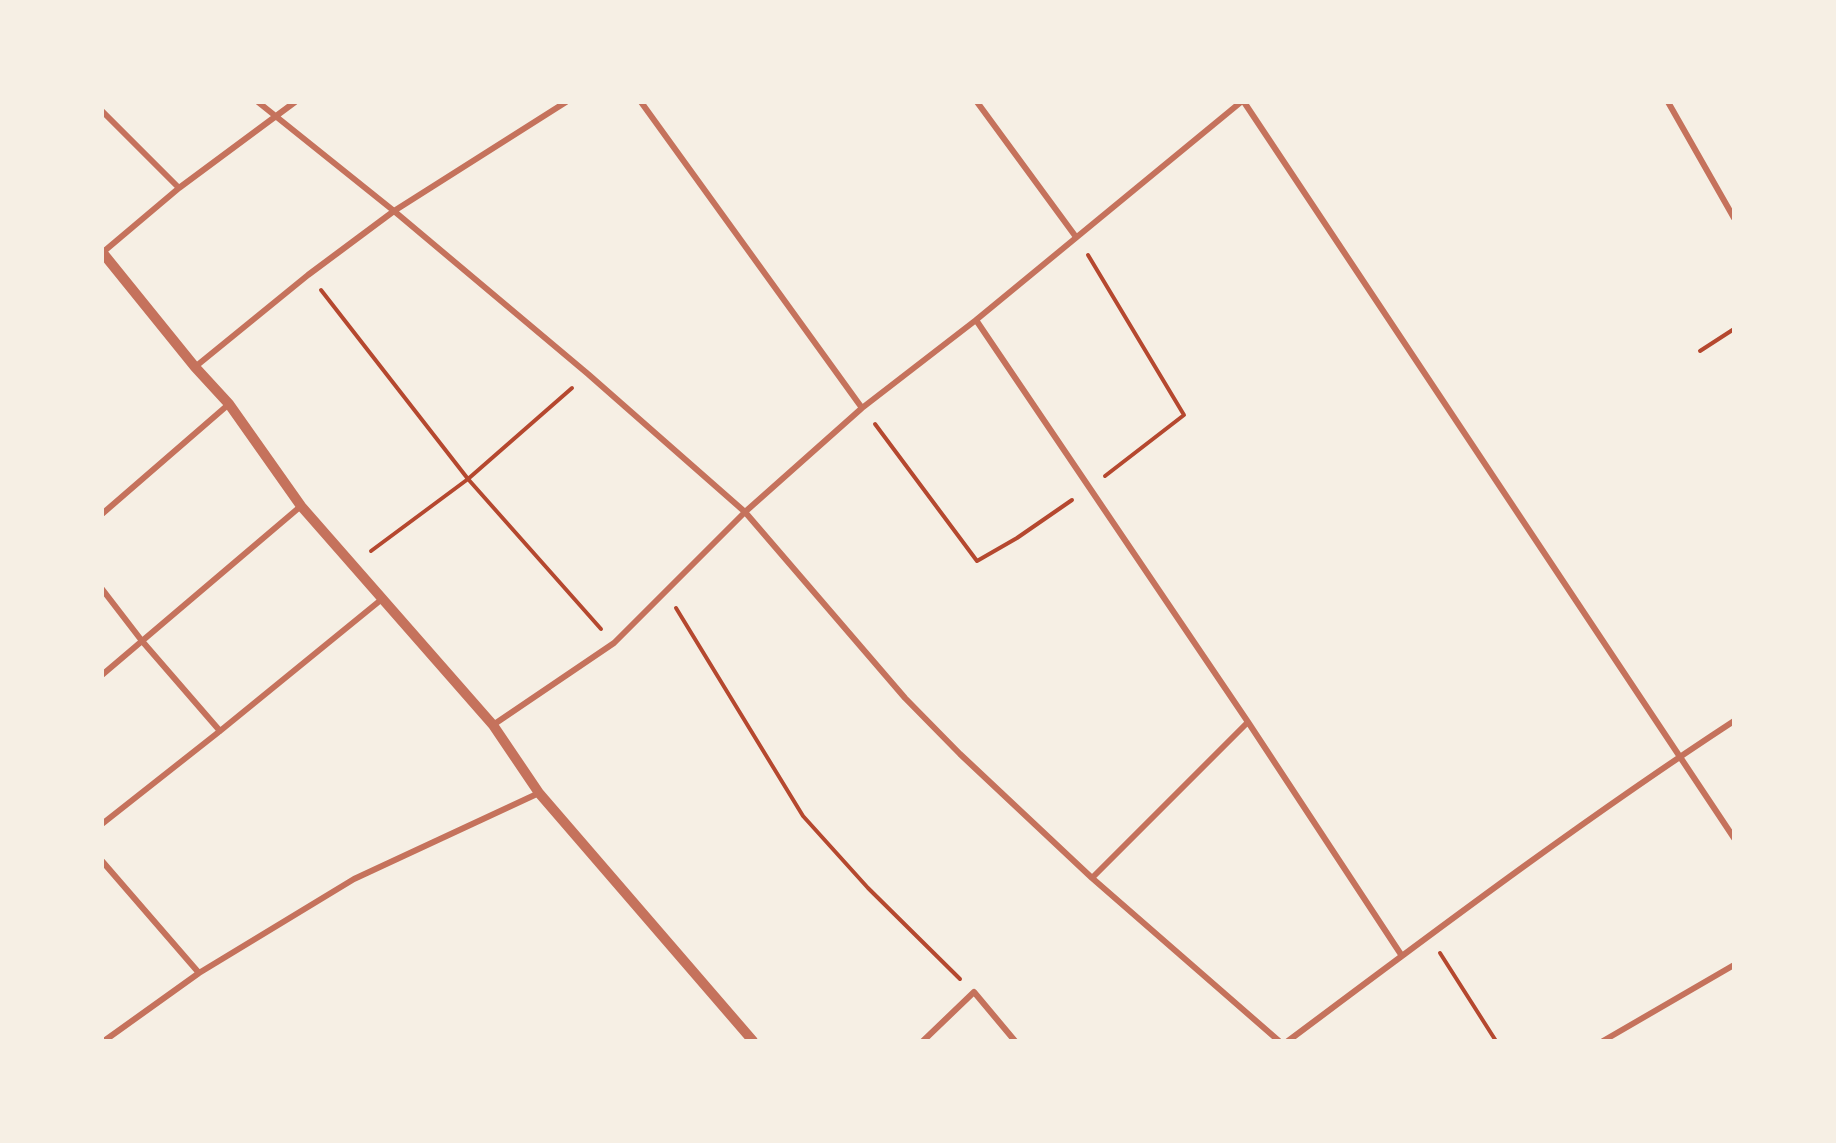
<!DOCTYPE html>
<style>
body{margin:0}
#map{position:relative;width:1836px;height:1143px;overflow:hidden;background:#f6efe4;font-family:"Sofia Sans Condensed",sans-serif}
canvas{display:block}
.frame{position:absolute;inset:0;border:104px solid #f6efe4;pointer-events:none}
</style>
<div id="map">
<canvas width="1836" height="1143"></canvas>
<div class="frame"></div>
</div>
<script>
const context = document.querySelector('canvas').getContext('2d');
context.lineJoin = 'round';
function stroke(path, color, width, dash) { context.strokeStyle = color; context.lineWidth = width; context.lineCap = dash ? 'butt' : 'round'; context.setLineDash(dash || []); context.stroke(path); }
const path = new Path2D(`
 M1088,255L1184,415L1105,476
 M321,290L468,479L601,629
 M1700,351L1734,329
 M875,424L977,561L1017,538L1072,500
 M371,551L468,479L572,388
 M676,608L803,816L868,888L960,979
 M1440,953L1496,1041`);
const minor = new Path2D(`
 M258,102L394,211L588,374L745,512L905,698L960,754L1092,878L1279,1041
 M641,102L862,408
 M977,102L1076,237
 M1244,102L1734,838
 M1668,102L1734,218
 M102,111L179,188
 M102,253L179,188L295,102
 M976,320L1248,722L1402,956
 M195,367L308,275L394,211L566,102
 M102,514L229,404
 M102,589L142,641L220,731
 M102,675L301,506
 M493,725L614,643L745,512L862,408L976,320L1241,102
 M102,824L220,731L382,599
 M102,861L199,973
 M1092,878L1248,722
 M104,1041L199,973L354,879L539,793
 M923,1041L974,992L1015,1041
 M1288,1041C1434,932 1581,821 1734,721
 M1603,1041L1734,965`);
const tertiary = new Path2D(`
 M102,252L195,367L229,404L301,506L493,725L539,793L753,1041`);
stroke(path, '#b5482f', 4);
stroke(minor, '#c5725c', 6);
stroke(tertiary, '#c5725c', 10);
</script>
